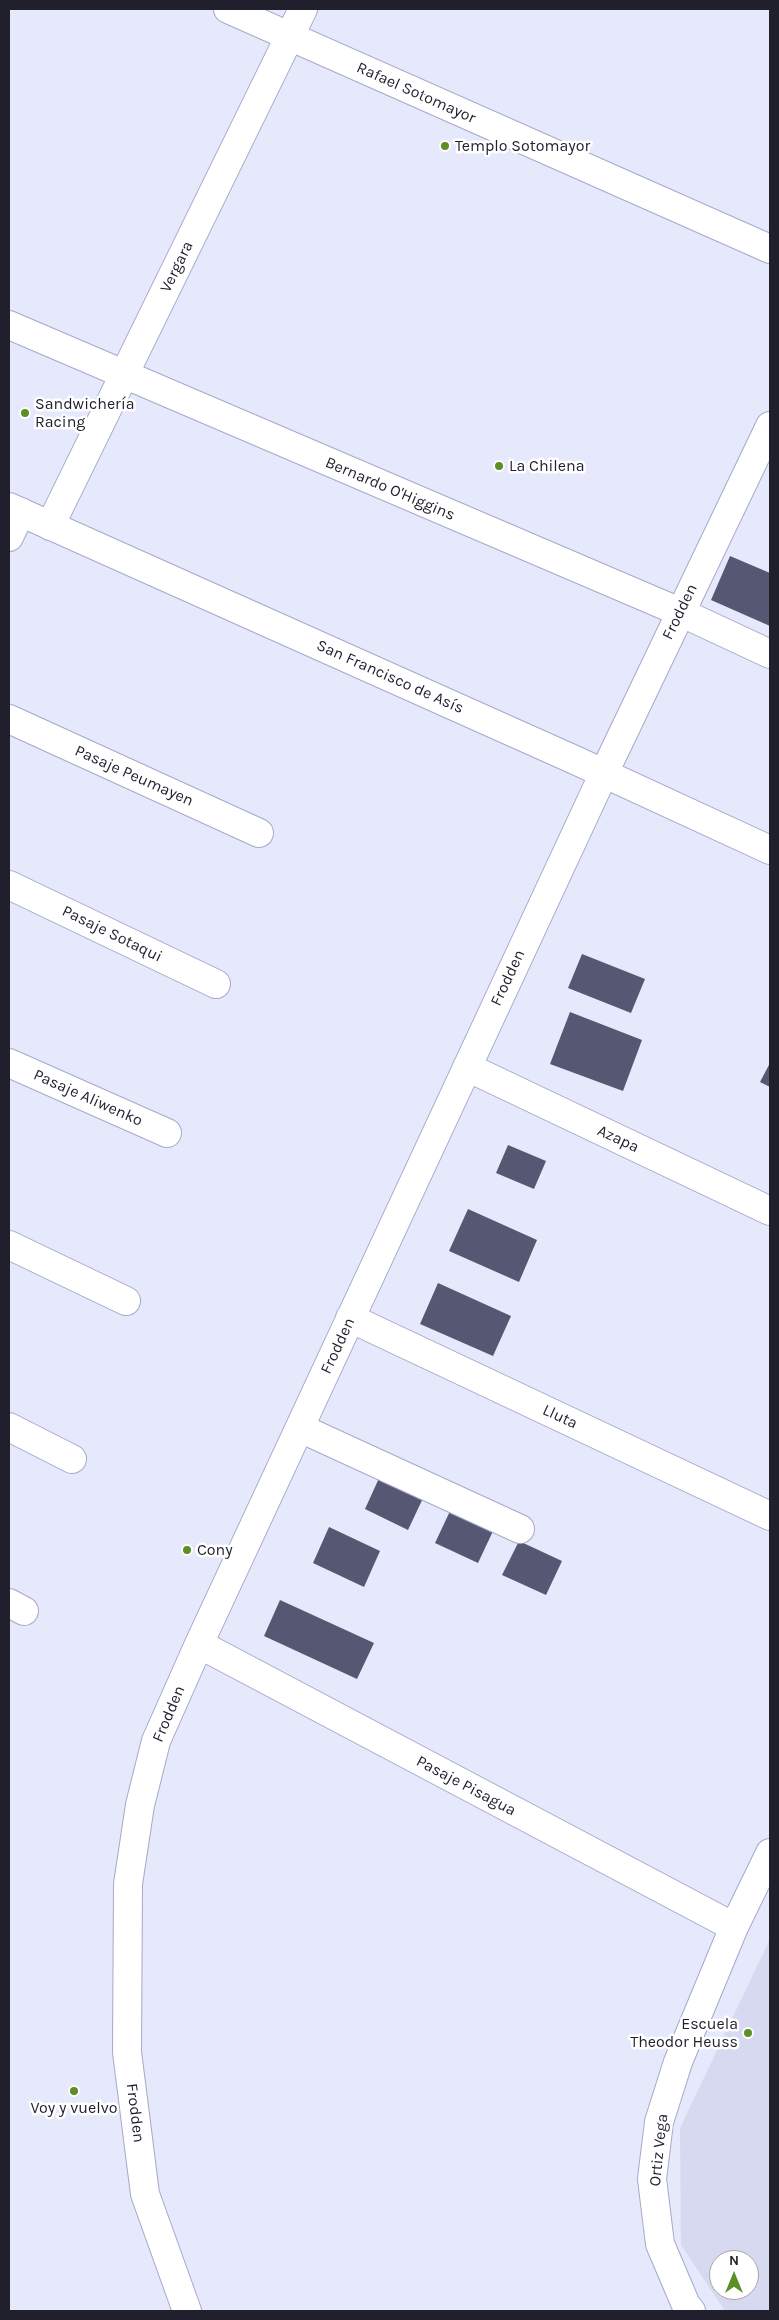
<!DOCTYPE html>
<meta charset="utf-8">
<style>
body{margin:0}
#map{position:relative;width:779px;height:2320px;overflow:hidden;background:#e6e8fc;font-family:Karla,sans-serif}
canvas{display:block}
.frame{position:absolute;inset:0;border:10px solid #1f202c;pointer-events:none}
.north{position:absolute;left:709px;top:2250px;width:50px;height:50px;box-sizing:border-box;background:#fff;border:1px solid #a5a6ab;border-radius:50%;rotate:0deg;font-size:14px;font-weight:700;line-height:20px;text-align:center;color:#1f202c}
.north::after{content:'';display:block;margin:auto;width:18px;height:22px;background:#5d8f27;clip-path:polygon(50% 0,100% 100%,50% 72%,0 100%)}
</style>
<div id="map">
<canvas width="779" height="2320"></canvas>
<div class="frame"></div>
<div class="north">N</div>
</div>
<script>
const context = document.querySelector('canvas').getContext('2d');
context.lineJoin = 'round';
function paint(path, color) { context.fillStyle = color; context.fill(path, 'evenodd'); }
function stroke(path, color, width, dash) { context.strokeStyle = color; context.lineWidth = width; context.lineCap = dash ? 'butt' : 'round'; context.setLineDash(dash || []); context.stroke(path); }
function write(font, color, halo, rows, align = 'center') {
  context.font = font + ' Karla,sans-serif'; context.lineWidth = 5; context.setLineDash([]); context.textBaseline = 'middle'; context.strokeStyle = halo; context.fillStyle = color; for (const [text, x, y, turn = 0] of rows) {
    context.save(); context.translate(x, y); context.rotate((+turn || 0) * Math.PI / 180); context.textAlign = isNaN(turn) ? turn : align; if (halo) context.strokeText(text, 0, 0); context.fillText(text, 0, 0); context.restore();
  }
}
const built = new Path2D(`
 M770,1939V2311H725L681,2245L680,2128ZM719,2260H749V2290H719Z`);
const building = new Path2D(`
 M730,556L770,573V626L711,600Z
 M582,954L645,979L631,1013L568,988Z
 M570,1012L642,1040L623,1091L550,1064Z
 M770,1063V1087L760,1082Z
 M508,1145L546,1161L534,1189L496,1173Z
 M468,1209L537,1240L519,1282L449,1251Z
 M438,1283L511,1316L493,1356L420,1324Z
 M380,1476L424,1496L408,1530L365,1509Z
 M451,1509L494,1529L478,1563L435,1543Z
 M329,1527L380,1551L364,1587L313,1563Z
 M519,1541L562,1561L546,1595L502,1575Z
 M280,1600L374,1643L357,1679L264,1636Z`);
const minor = new Path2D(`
 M228,9L770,249
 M50,526L303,9
 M9,537L21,512
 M9,719L259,833
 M9,885L216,984
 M9,1063L167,1133
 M467,1067L770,1211
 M9,1245L126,1301
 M350,1318L770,1516
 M9,1427L72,1459
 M300,1428L520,1529
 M9,1603L24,1611
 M199,1644L734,1927
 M187,2311L145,2194L127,2052L128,1884L140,1805L156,1741L199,1644L604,773
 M691,2311L686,2305L660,2244L652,2179L659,2122L678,2062L734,1927L770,1853`);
const major = new Path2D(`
 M9,325L680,612L770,654
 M9,507L577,761L770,850
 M604,773L770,426`);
const markers = [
 [445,146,5,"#5d8f27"],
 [25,413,5,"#5d8f27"],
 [499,466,5,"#5d8f27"],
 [187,1550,5,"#5d8f27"],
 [748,2033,5,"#5d8f27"],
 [74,2091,5,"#5d8f27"]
];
const streetNames = [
 ["Rafael Sotomayor",416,93,24],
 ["Vergara",177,267,-64],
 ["Bernardo O'Higgins",390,489,23],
 ["Frodden",680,612,-64],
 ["San Francisco de Asís",390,677,24],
 ["Pasaje Peumayen",134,776,24],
 ["Pasaje Sotaqui",112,934,26],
 ["Frodden",508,978,-65],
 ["Pasaje Aliwenko",88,1098,24],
 ["Azapa",618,1139,25],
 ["Frodden",338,1346,-65],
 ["Lluta",560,1417,25],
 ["Frodden",169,1714,-67],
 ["Pasaje Pisagua",466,1786,28],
 ["Frodden",135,2113,83],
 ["Ortiz Vega",659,2150,-84]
];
const poiNames = [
 ["Templo Sotomayor",455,146],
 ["Sandwichería",35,404],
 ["Racing",35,422],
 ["La Chilena",509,466],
 ["Cony",197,1550],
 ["Escuela",738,2024,"right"],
 ["Theodor Heuss",738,2042,"right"],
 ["Voy y vuelvo",74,2108,"center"]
];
paint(built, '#d7d9f1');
paint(building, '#565873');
stroke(minor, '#a6a9c8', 30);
stroke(major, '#a6a9c8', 30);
stroke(minor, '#fff', 28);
stroke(major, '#fff', 28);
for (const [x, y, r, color] of markers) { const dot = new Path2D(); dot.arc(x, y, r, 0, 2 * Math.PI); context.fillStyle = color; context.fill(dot); stroke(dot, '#fff', 2); }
write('16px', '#1f202c', '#fff', streetNames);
write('16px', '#1f202c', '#fff', poiNames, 'left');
</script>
